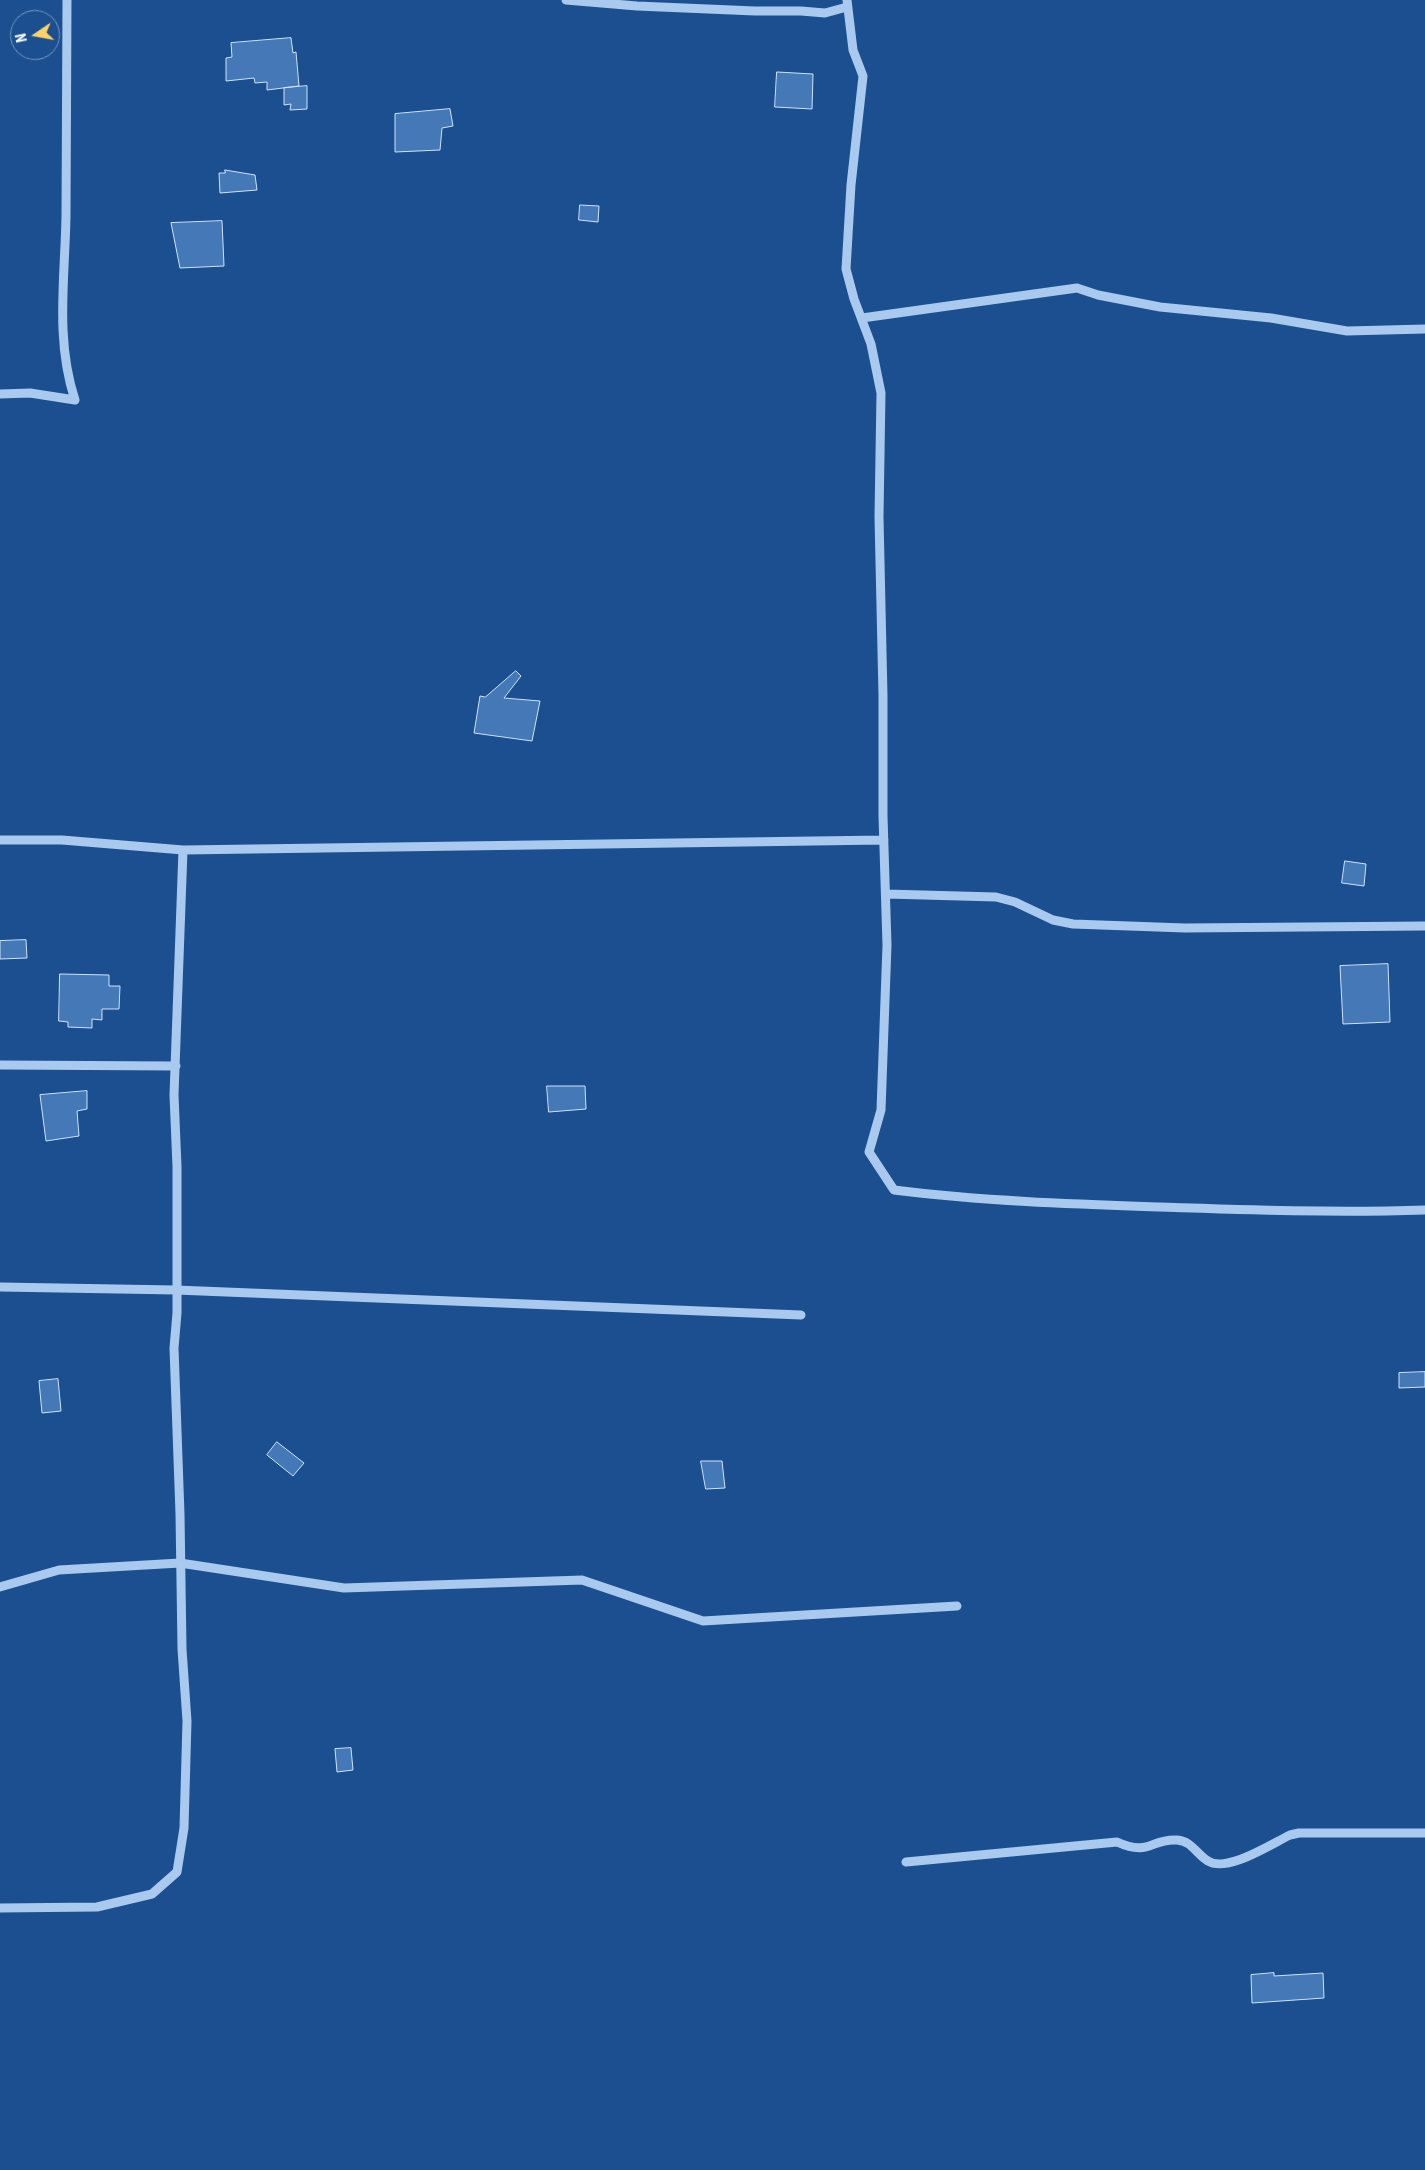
<!DOCTYPE html>
<style>
body{margin:0}
#map{position:relative;width:1425px;height:2170px;overflow:hidden;background:#1b4f8f;font-family:"Roboto Condensed",sans-serif}
canvas{display:block}
.north{position:absolute;left:10px;top:10px;width:50px;height:50px;box-sizing:border-box;background:#1b4f8f;border:1px solid #7695bc;border-radius:50%;rotate:258deg;font-size:14px;font-weight:700;line-height:20px;text-align:center;color:#fff}
.north::after{content:'';display:block;margin:auto;width:18px;height:22px;background:#ffd166;clip-path:polygon(50% 0,100% 100%,50% 72%,0 100%)}
</style>
<div id="map">
<canvas width="1425" height="2170"></canvas>
<div class="north">N</div>
</div>
<script>
const context = document.querySelector('canvas').getContext('2d');
context.lineJoin = 'round';
function paint(path, color) { context.fillStyle = color; context.fill(path, 'evenodd'); }
function stroke(path, color, width, dash) { context.strokeStyle = color; context.lineWidth = width; context.lineCap = dash ? 'butt' : 'round'; context.setLineDash(dash || []); context.stroke(path); }
const building = new Path2D(`
 M291,38L293,53L296,52L299,86L267,90V82L255,83L254,78L226,81V58L232,57L231,43Z
 M777,72L813,74L812,109L775,107Z
 M307,86V109L290,110L291,104L284,105V88Z
 M450,109L453,126L442,128L440,150L395,152V114Z
 M225,170L255,175L257,190L220,193L219,173H225Z
 M580,205L599,206L598,222L579,220Z
 M222,221L224,266L180,268L171,223Z
 M516,671L521,676L504,698L540,701L532,741L474,733L480,696L485,697Z
 M1345,861L1366,864L1364,886L1342,883Z
 M26,940L27,958L0,959V941Z
 M1388,964L1390,1022L1343,1024L1340,966Z
 M60,974L109,975V986H120L119,1009H102V1020L92,1019V1028L68,1027V1022L59,1021Z
 M547,1086H585L586,1109L549,1112Z
 M87,1091V1109L77,1111L79,1136L46,1141L40,1095Z
 M1425,1372V1387L1399,1388V1373Z
 M58,1379L61,1411L42,1413L39,1381Z
 M277,1442L304,1463L293,1476L267,1455Z
 M701,1461H722L725,1488L706,1489Z
 M351,1748L353,1770L337,1772L335,1749Z
 M1274,1973V1976L1323,1973L1324,1998L1252,2003L1251,1975Z`);
const minor = new Path2D(`
 M566,0L637,6L755,11H801L825,13L847,7
 M847,0L853,50L863,76L851,185L846,269L854,299L871,344L881,393L879,517L883,696V816L887,945L881,1110L869,1152L894,1190C982,1201 1071,1204 1159,1207C1248,1210 1336,1213 1425,1210
 M862,318L1077,288L1098,295L1160,307L1271,318L1347,331L1425,329
 M0,394L30,393L75,400C55,340 65,278 66,216C67,144 67,72 67,0
 M0,840H62L183,850L884,840
 M886,894L996,897L1015,902L1053,920L1073,924L1185,928L1425,926
 M0,1065L176,1066
 M0,1287L176,1290L801,1315
 M0,1587L59,1570L180,1563L344,1588L582,1580L703,1621L957,1606
 M906,1862L1117,1842C1150,1857 1151,1838 1177,1840C1192,1841 1196,1854 1208,1861C1227,1873 1271,1844 1290,1835L1299,1833H1425
 M0,1908L97,1907L152,1894L177,1872L184,1828L187,1721L182,1649L180,1514L174,1348L177,1313V1167L174,1095L183,850`);
paint(building, '#4478b7');
stroke(building, '#cfe3fa', 1);
stroke(minor, '#a9c9ee', 9);
</script>
